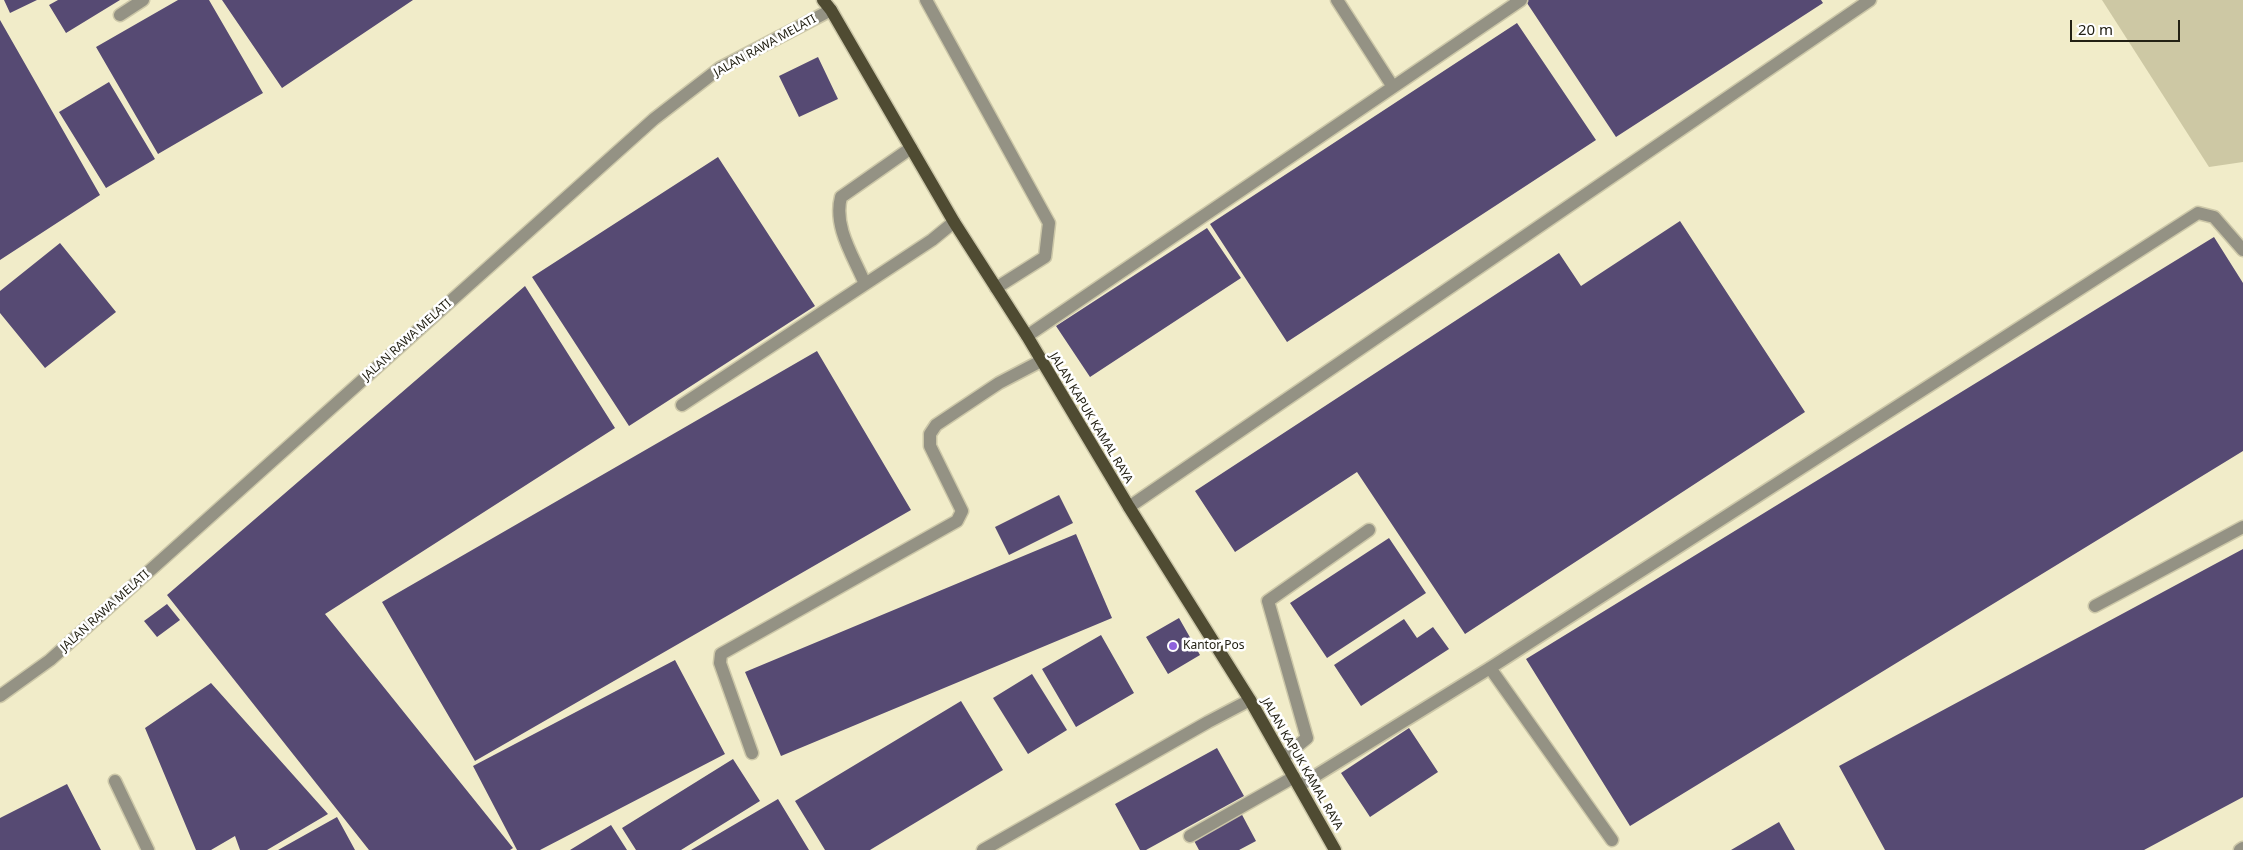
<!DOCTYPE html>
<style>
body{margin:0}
#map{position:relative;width:2243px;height:850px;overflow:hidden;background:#f1ecc9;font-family:"Noto Sans",sans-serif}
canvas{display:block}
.scale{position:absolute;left:2070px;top:20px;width:110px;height:22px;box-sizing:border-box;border:2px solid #232114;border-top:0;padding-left:6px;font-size:15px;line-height:18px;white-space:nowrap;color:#232114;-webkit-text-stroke:4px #fff;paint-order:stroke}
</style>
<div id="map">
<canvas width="2243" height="850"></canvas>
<div class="scale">20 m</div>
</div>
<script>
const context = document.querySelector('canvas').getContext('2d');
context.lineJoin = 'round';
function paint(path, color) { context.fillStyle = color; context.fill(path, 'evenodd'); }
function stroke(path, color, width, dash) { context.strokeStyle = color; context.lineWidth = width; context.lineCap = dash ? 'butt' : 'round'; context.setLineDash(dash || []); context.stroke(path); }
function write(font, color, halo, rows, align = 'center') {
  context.font = font + ' "Noto Sans",sans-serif'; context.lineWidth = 5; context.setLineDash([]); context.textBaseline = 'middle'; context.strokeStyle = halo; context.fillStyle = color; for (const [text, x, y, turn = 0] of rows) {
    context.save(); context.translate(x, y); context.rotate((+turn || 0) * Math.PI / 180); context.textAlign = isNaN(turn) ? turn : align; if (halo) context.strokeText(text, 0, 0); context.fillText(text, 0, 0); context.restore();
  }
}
const green = new Path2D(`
 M2102,0H2243V162L2209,167Z`);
const building = new Path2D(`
 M4,0H37L10,13Z
 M58,0H120L66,33L49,5Z
 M178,0H209L263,93L158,154L96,47Z
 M222,0H413L282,88Z
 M1525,0H1821L1823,3L1616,137Z
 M0,20L100,195L0,260Z
 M1517,23L1596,140L1287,342L1210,224Z
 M818,57L838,99L799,117L779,76Z
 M109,82L155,159L106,188L59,112Z
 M718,157L815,306L629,426L532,277Z
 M1680,221L1805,412L1465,634L1357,472L1235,552L1195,491L1559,253L1581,286Z
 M1207,228L1241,278L1090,377L1056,326Z
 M2214,237L2243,283V451L1630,826L1526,659Z
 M60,243L116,312L45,368L0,313V291Z
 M525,286L615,428L325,614L513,848L510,850H369L167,595Z
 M817,351L911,510L475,761L382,602Z
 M1059,495L1073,523L1009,555L995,527Z
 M1076,534L1112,618L781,756L745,672Z
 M1389,538L1426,593L1327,658L1290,603Z
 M2243,549V797L2144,850H1885L1839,766Z
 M167,604L180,620L157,637L144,621Z
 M1179,618L1200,655L1168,674L1146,637Z
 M1404,619L1417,638L1433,627L1449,649L1361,706L1334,665Z
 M1101,635L1134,693L1076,727L1042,669Z
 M675,660L725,754L540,850H517L473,766Z
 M1032,674L1067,730L1028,754L993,698Z
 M211,683L328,814L267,850H240L235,836L211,850H196L145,728Z
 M961,701L1003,770L870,850H825L795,801Z
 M1409,728L1438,772L1370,817L1341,773Z
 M1217,748L1244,796L1146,850H1140L1115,804Z
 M733,759L760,801L681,850H636L622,828Z
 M67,784L101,850H0V818Z
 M778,799L809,850H691Z
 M1240,811L1256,841L1239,850H1199L1192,837Z
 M337,817L355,850H278Z
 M1779,822L1795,850H1731Z
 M611,825L627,850H570Z`);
const minor = new Path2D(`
 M926,0L1049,223L1045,257L996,288
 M1337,0L1393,87
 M120,15L143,0
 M865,284C854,257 833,227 841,197L911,148
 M1027,336L1521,0
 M682,405L932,240L954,222
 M1129,507L1870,0
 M2095,606L2243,527
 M1490,668L1612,840
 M0,696L50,660L654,119L720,68L831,10
 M752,753L720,663L721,654L957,521L962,511L930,446V434L936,425L999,383L1041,361
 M1284,757L1307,738L1268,601L1369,530
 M115,781L148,850
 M1299,786L1490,668L2198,213L2214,217L2243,250
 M1190,836L1294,777
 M983,850L1208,722L1250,700
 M2240,850L2243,848`);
const major = new Path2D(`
 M823,0L831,10L954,222L1027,336L1129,507L1250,700L1335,850`);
const markers = [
 [1173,646,5,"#8e62dc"]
];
const streetNames = [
 ["JALAN RAWA MELATI",765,46,-29],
 ["JALAN RAWA MELATI",407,340,-42],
 ["JALAN KAPUK KAMAL RAYA",1091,418,59],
 ["JALAN RAWA MELATI",105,611,-42],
 ["JALAN KAPUK KAMAL RAYA",1302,764,60]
];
const poiNames = [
 ["Kantor Pos",1183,646]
];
paint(green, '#cdc8a4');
paint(building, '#564a73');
stroke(minor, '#ccc7a8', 15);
stroke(major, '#ccc7a8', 15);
stroke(minor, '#949284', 12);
stroke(major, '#4f4b32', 12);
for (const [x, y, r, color] of markers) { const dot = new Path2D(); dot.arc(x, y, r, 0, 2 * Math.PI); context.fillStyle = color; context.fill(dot); stroke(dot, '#fff', 2); }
write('12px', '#232114', '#fff', streetNames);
write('12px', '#232114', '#fff', poiNames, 'left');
</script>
